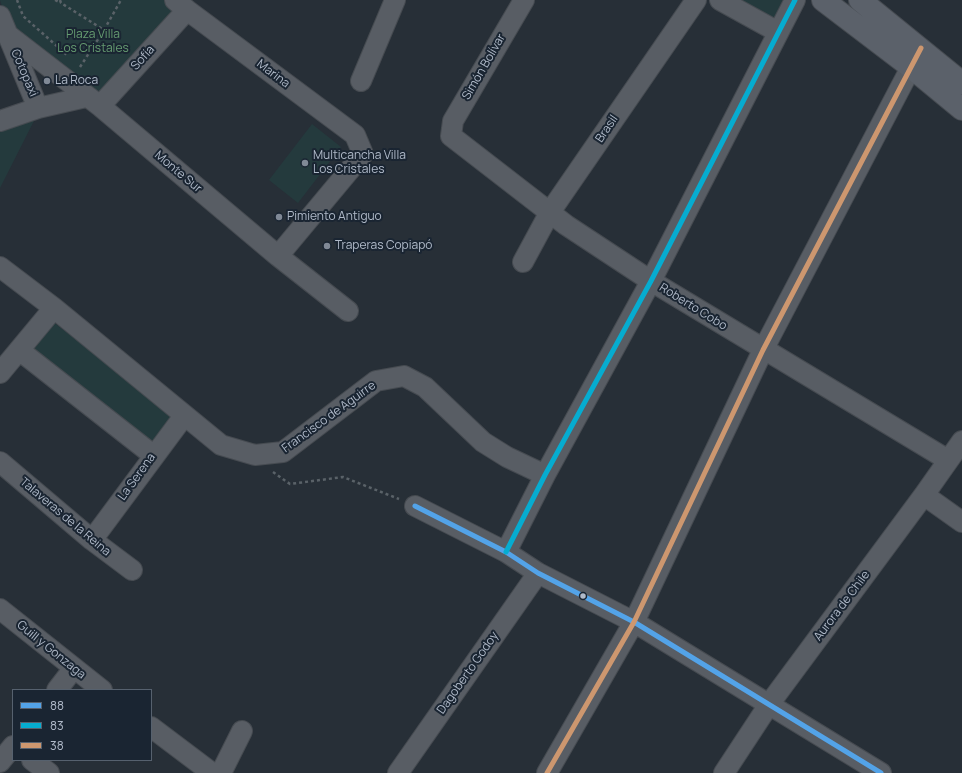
<!DOCTYPE html>
<meta charset="utf-8">
<style>
body{margin:0}
#map{position:relative;width:962px;height:773px;overflow:hidden;background:#272f37;font-family:Manrope,sans-serif}
canvas{display:block}
.legend{position:absolute;left:12px;top:689px;width:140px;height:72px;box-sizing:border-box;background:#1a2532;border:1px solid #56616e;margin:0;padding:5px 7px;list-style:none;font-size:12px;color:#b0bac9}
.legend li{display:flex;align-items:center;gap:8px;height:20px}
.legend b{width:20px;border:1px solid #56616e}
</style>
<div id="map">
<canvas width="962" height="773"></canvas>
<ul class="legend">
<li><b style="height:5px;background:#53a3e8"></b>88</li>
<li><b style="height:5px;background:#06acd0"></b>83</li>
<li><b style="height:5px;background:#cd976f"></b>38</li>
</ul>
</div>
<script>
const context = document.querySelector('canvas').getContext('2d');
context.lineJoin = 'round';
function paint(path, color) { context.fillStyle = color; context.fill(path, 'evenodd'); }
function stroke(path, color, width, dash) { context.strokeStyle = color; context.lineWidth = width; context.lineCap = dash ? 'butt' : 'round'; context.setLineDash(dash || []); context.stroke(path); }
function write(font, color, halo, rows, align = 'center') {
  context.font = font + ' Manrope,sans-serif'; context.lineWidth = 4; context.setLineDash([]); context.textBaseline = 'middle'; context.strokeStyle = halo; context.fillStyle = color; for (const [text, x, y, turn = 0] of rows) {
    context.save(); context.translate(x, y); context.rotate((+turn || 0) * Math.PI / 180); context.textAlign = isNaN(turn) ? turn : align; if (halo) context.strokeText(text, 0, 0); context.fillText(text, 0, 0); context.restore();
  }
}
const green = new Path2D(`
 M0,0H167L177,9L102,97L10,33Z
 M739,0H788L777,22Z
 M39,111L0,188V125Z
 M312,124L341,147L298,203L269,180Z
 M53,322L175,413L150,447L30,355Z`);
const path = new Path2D(`
 M17,0L23,16L68,56
 M55,0L61,3
 M60,0L61,3L104,30L121,0
 M80,67L104,30
 M273,472L290,484L343,477L399,499`);
const minor = new Path2D(`
 M175,0L187,10L355,135L363,154L278,256
 M524,0L453,121L451,136L566,225L651,281L948,460
 M720,0L778,32
 M0,16L38,108
 M8,35L100,106L278,256L348,311
 M361,81L395,0
 M100,106L187,10
 M0,121L38,108L86,97
 M523,262L550,212L696,0
 M0,267L54,308L221,445L255,455L283,452L376,381L404,376L425,387L483,442L507,457L545,475
 M19,350L153,455
 M0,373L54,308
 M0,462L92,540L132,570
 M924,495L962,522
 M415,506L506,552L538,573L634,622L881,773
 M92,540L184,416
 M506,552L545,475L651,281L795,0
 M0,609L102,690
 M57,690L74,668
 M151,727L212,773
 M32,760L49,773
 M0,762L13,746
 M221,773L242,731
 M398,773L538,573
 M547,773L634,622L763,350L918,54
 M724,773L770,703L924,495L962,441`);
const secondary = new Path2D(`
 M823,0L911,67L962,109
 M860,0L962,83`);
const bus1 = new Path2D(`
 M415,506L506,552L538,573L634,622L881,773`);
const bus2 = new Path2D(`
 M506,552L545,475L651,281L795,0`);
const bus3 = new Path2D(`
 M547,773L634,622L763,350L921,48`);
const markers = [
 [47,81,4,"#808996"],
 [305,163,4,"#808996"],
 [279,217,4,"#808996"],
 [327,246,4,"#808996"],
 [583,596,3.5,"#b0bac9"]
];
const parkNames = [
 ["Plaza Villa",93,35],
 ["Los Cristales",93,49]
];
const streetNames = [
 ["Sofía",143,58,-48],
 ["Simón Bolívar",484,67,-60],
 ["Cotopaxi",24,73,67],
 ["Marina",273,74,37],
 ["Brasil",607,129,-56],
 ["Monte Sur",178,172,40],
 ["Roberto Cobo",693,307,32],
 ["Francisco de Aguirre",329,417,-36],
 ["La Serena",137,477,-54],
 ["Talaveras de la Reina",65,517,40],
 ["Aurora de Chile",842,606,-53],
 ["Guill y Gonzaga",51,650,39],
 ["Dagoberto Godoy",468,673,-55]
];
const poiNames = [
 ["La Roca",55,81],
 ["Multicancha Villa",313,156],
 ["Los Cristales",313,170],
 ["Pimiento Antiguo",287,217],
 ["Traperas Copiapó",335,246]
];
paint(green, '#243a3d');
stroke(minor, '#464b51', 22);
stroke(secondary, '#464b51', 24);
stroke(path, '#5a6268', 2.5, [3, 3]);
stroke(minor, '#585d64', 20);
stroke(secondary, '#5b616a', 22);
stroke(bus1, '#53a3e8', 5);
stroke(bus2, '#06acd0', 5);
stroke(bus3, '#cd976f', 5);
for (const [x, y, r, color] of markers) { const dot = new Path2D(); dot.arc(x, y, r, 0, 2 * Math.PI); context.fillStyle = color; context.fill(dot); stroke(dot, '#1a2532', 1.5); }
write('12px', '#659b70', '#1a2532', parkNames);
write('12px', '#b0bac9', '#1a2532', streetNames);
write('12px', '#b0bac9', '#1a2532', poiNames, 'left');
</script>
